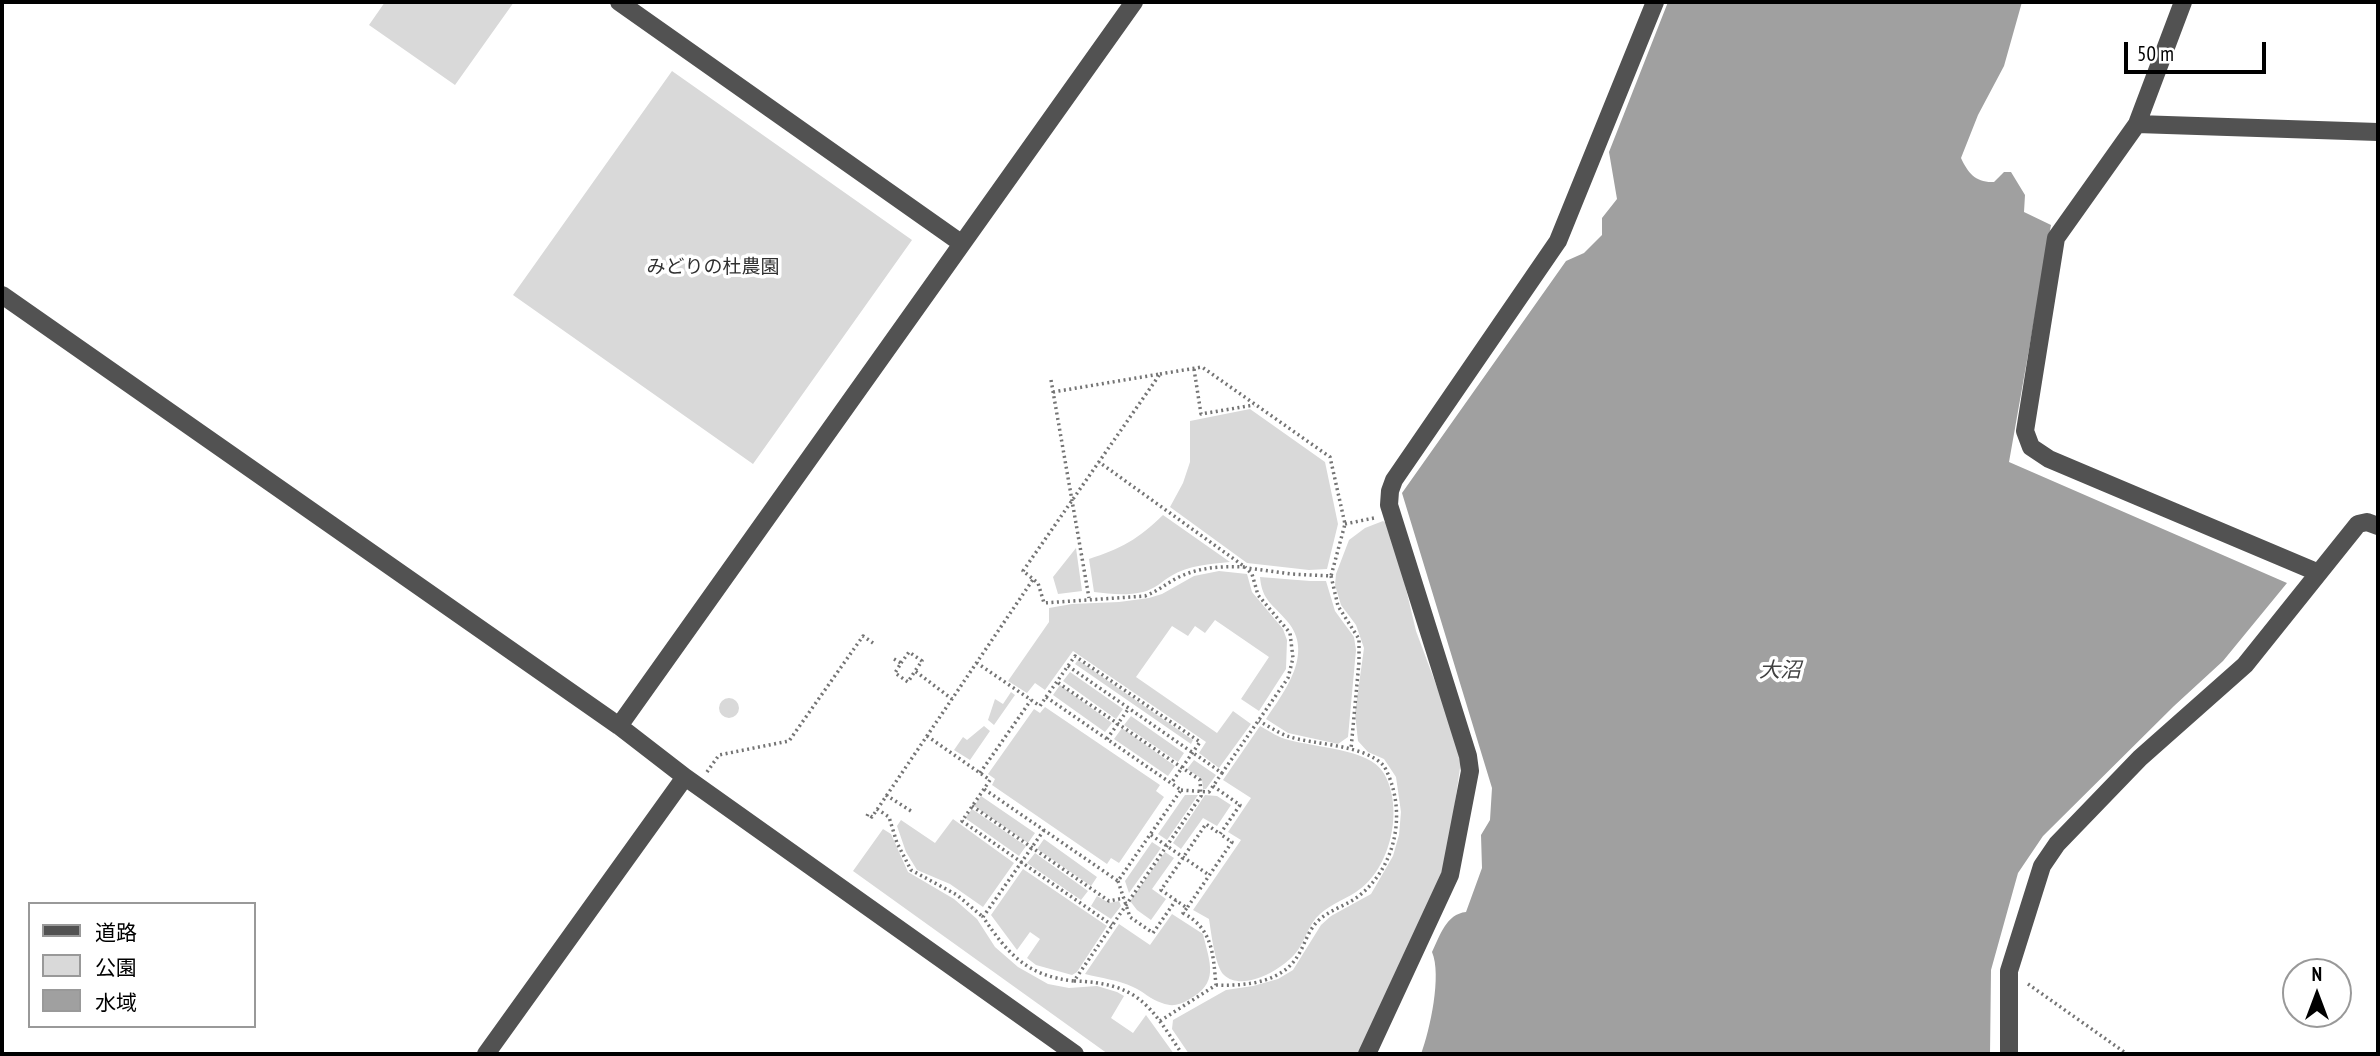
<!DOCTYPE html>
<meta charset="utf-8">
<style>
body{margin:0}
#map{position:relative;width:2380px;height:1056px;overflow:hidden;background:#fff;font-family:"PT Sans Narrow","Noto Sans JP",sans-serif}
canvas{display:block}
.frame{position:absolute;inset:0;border:4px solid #000;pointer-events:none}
.legend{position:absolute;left:28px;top:902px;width:228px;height:126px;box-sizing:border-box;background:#fff;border:2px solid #999;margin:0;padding:9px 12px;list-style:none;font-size:21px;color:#000}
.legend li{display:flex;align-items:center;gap:14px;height:35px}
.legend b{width:35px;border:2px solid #999}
.north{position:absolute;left:2282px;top:958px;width:70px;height:70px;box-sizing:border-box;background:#fff;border:2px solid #999;border-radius:50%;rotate:0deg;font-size:19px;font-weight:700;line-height:28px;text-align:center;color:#000}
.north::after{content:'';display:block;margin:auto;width:24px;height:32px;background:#000;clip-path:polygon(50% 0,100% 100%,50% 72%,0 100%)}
.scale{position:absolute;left:2124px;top:42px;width:142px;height:32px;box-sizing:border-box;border:4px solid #000;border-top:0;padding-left:9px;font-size:21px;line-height:24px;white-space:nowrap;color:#000;-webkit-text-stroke:5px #fff;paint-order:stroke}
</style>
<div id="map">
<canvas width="2380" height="1056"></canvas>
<div class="frame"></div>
<ul class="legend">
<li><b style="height:9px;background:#525252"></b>道路</li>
<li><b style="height:19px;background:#d9d9d9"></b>公園</li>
<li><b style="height:19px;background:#a0a0a0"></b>水域</li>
</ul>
<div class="north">N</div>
<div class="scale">50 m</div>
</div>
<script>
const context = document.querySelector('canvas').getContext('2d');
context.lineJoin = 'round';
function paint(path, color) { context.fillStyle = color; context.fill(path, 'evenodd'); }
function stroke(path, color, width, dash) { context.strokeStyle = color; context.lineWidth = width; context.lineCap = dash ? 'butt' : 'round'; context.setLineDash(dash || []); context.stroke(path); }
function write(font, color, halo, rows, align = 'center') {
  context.font = font + ' "PT Sans Narrow","Noto Sans JP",sans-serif'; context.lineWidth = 7; context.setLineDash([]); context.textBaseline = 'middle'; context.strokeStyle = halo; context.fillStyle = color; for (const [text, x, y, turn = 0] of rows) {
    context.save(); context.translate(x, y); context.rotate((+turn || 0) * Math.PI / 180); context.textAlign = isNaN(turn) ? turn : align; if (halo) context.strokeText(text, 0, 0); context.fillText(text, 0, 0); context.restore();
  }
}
const green = new Path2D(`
 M385,2H514L455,85L369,25Z
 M672,71L912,240L753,464L513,295Z
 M1250,409L1325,462L1338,524L1327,569L1309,570L1247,563L1170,507L1183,483L1190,462V421Z
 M1163,515L1230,562C1210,564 1189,565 1171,576C1161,582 1155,589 1143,592C1126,596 1110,594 1094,592L1089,559C1120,549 1139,539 1163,515Z
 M1383,521L1391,526L1416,631L1447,714L1461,761L1445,873L1359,1054H1189L1172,1029L1173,1020L1226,990L1253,986L1278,979L1293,970L1321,925L1331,916L1371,894L1393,856L1399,835L1401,812L1396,777L1384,759L1368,752L1358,741L1355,713L1364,648L1356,625L1341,605L1335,585L1336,574L1349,540L1365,528Z
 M1076,548L1082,591L1058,594L1053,577Z
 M1219,571L1247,574L1252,592L1283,629L1287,640L1286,669L1259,711L1241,699L1269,657L1215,620L1205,633L1195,626L1188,636L1172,626L1136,677L1217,733L1233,711L1251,724L1219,768L1199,753L1206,742L1073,651L1045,690L1035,683L1027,693L1008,681L1049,622V608L1072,604L1119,602L1149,598L1162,594L1194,576Z
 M1260,577L1310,581H1326L1335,611L1354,637L1356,650L1348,737L1338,744L1288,733L1266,719C1284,692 1315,653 1287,621C1273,604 1262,601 1260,577Z
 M1078,660L1193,740L1191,744L1075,664Z
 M1070,672L1123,709L1116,719L1063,681Z
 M1060,685L1112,723L1105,732L1053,695Z
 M1011,692L1015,695L994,725L988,720L995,699L1003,704Z
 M719 708a10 10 0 1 1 20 0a10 10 0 1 1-20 0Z
 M1045,707L1160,785L1156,791L1164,797L1119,863L1111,858L1107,864L992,785L995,779L988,774L1034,709L1040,713Z
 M1131,716L1184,753L1178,762L1124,725Z
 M984,726L990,731L970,760L954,750L963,737L967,740Z
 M1260,726C1269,731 1279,738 1289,740C1313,747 1369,749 1383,772C1405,807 1391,870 1356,892C1342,901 1328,905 1316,918C1308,928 1305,939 1298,950C1286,968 1243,993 1224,975C1215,967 1211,931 1209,919L1193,910L1241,840L1228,832L1251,798L1223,780Z
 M1122,728L1175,766L1168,776L1114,739Z
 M1194,760L1216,775L1206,789H1203L1202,779L1187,769Z
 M1185,795H1198L1167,840L1158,834Z
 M1205,795L1217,796L1231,805L1217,826L1203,818L1181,849L1173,843Z
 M981,796L1035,833L1028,843L974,806Z
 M972,809L1026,846L1019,856L965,818Z
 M953,819L1014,863L983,907L950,884L917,870L906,852L897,826L901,820L935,843Z
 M883,829L891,834L908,872L954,899L977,919L995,947L1018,967L1048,984L1069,988L1097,986L1117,992L1124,996L1111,1018L1133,1033L1146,1015L1174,1054H1108L853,871Z
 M1044,839L1097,877L1091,886L1037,849Z
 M1152,842L1161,848L1129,893L1125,881Z
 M1165,852L1174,858L1152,889L1166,899L1151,920L1137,910L1130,901Z
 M1035,853L1088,891L1081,900L1027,863Z
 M1023,869L1107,926L1077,972L1072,975L1036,965L1027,958L1040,939L1030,932L1017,950L991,915Z
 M1097,896L1109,903L1119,901L1121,906L1111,919L1091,906Z
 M1172,914L1203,934C1210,964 1220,983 1188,1000C1179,1005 1172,1007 1162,1003C1151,1000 1143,991 1133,987C1118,980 1101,978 1085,974L1119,924L1150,945Z`);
const water = new Path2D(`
 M1668,2H2022L2004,66L1978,115L1961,158C1968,173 1976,183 1994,182L2004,172H2011L2025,195L2024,212L2051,225L2009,462L2287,583L2223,661L2174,706L2043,836L2018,873L1991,970L1990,1054H1421C1430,1030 1442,975 1432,952C1440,936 1446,914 1466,912L1482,868L1481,835L1490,820L1492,788L1402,493L1566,261L1584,253L1602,235V218L1617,199L1609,152Z`);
const path = new Path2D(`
 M1194,369L1201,414L1254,405
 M1160,374L1202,367L1330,457L1345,524L1331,576L1291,574L1247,568
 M1051,380L1089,598
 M1053,392L1160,374L1023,571L1038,583L1044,603L1145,596C1158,591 1167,583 1179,577C1200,567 1223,566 1245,567L1099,462
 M1345,524L1374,518
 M1331,576L1338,606L1359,639V662L1351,749
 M894,659L901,663L895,673L908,682L915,671L952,699
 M901,663L909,652L922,661L915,671
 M1068,666L1222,773L1288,678L1293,658L1290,633L1258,595L1252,574L1245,567
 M1046,697L1075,656L1200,742L1172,782
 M927,736L990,780L984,789L1118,881L1181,790L1046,697L1040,706L977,663
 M1107,739L1129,708
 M707,772L719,755L789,741L863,636L873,643
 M980,773L1031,700
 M1213,786L1240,805L1220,834L1206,824L1161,890L1187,908L1232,842L1220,834
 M984,789L962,821L1112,925
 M1181,790L1209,792L1222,773
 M886,795L911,811
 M972,806L1109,901L1124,898
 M877,809L889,817L897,843L911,870L957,895L983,917
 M867,816L868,814L872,817L1034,578
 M1044,830L983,917C1008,954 1027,976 1074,981L1201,796L1200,780L1057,682
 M1151,835L1209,875
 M1118,881L1130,917L1153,933L1176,900
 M1074,981C1138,983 1150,1005 1182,1054
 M2028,984L2127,1054
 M1216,985C1247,986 1284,983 1300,952C1306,941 1309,929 1319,920C1331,909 1348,905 1360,895C1392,869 1404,824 1392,785C1390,779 1387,770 1383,765C1363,744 1313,745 1287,736C1277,732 1268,726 1259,721
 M1160,1021L1216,985C1213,954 1213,929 1183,913L1187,908`);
const minor = new Path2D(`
 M619,2L961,243
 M2183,2L2137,124L2056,238L2025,431L2031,447L2049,459L2319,573
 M2137,124L2378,132
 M2,295L619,726L685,777L1075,1054
 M619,726L1134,2
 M486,1054L685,777
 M1367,1054L1450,875L1470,771L1468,756L1389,505L1390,491L1394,480L1558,241L1655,2
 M2009,1054V971L2042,866L2057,844L2140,758L2245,665L2358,524L2367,522L2378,526`);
const parkNames = [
 ["みどりの杜農園",713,268]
];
const waterNames = [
 ["大沼",1780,671]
];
paint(green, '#d9d9d9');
paint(water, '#a0a0a0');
stroke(path, '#747474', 3.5, [2, 3.5]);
stroke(minor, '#525252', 18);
write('19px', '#303030', '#fff', parkNames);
write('italic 21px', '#414141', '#fff', waterNames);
</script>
